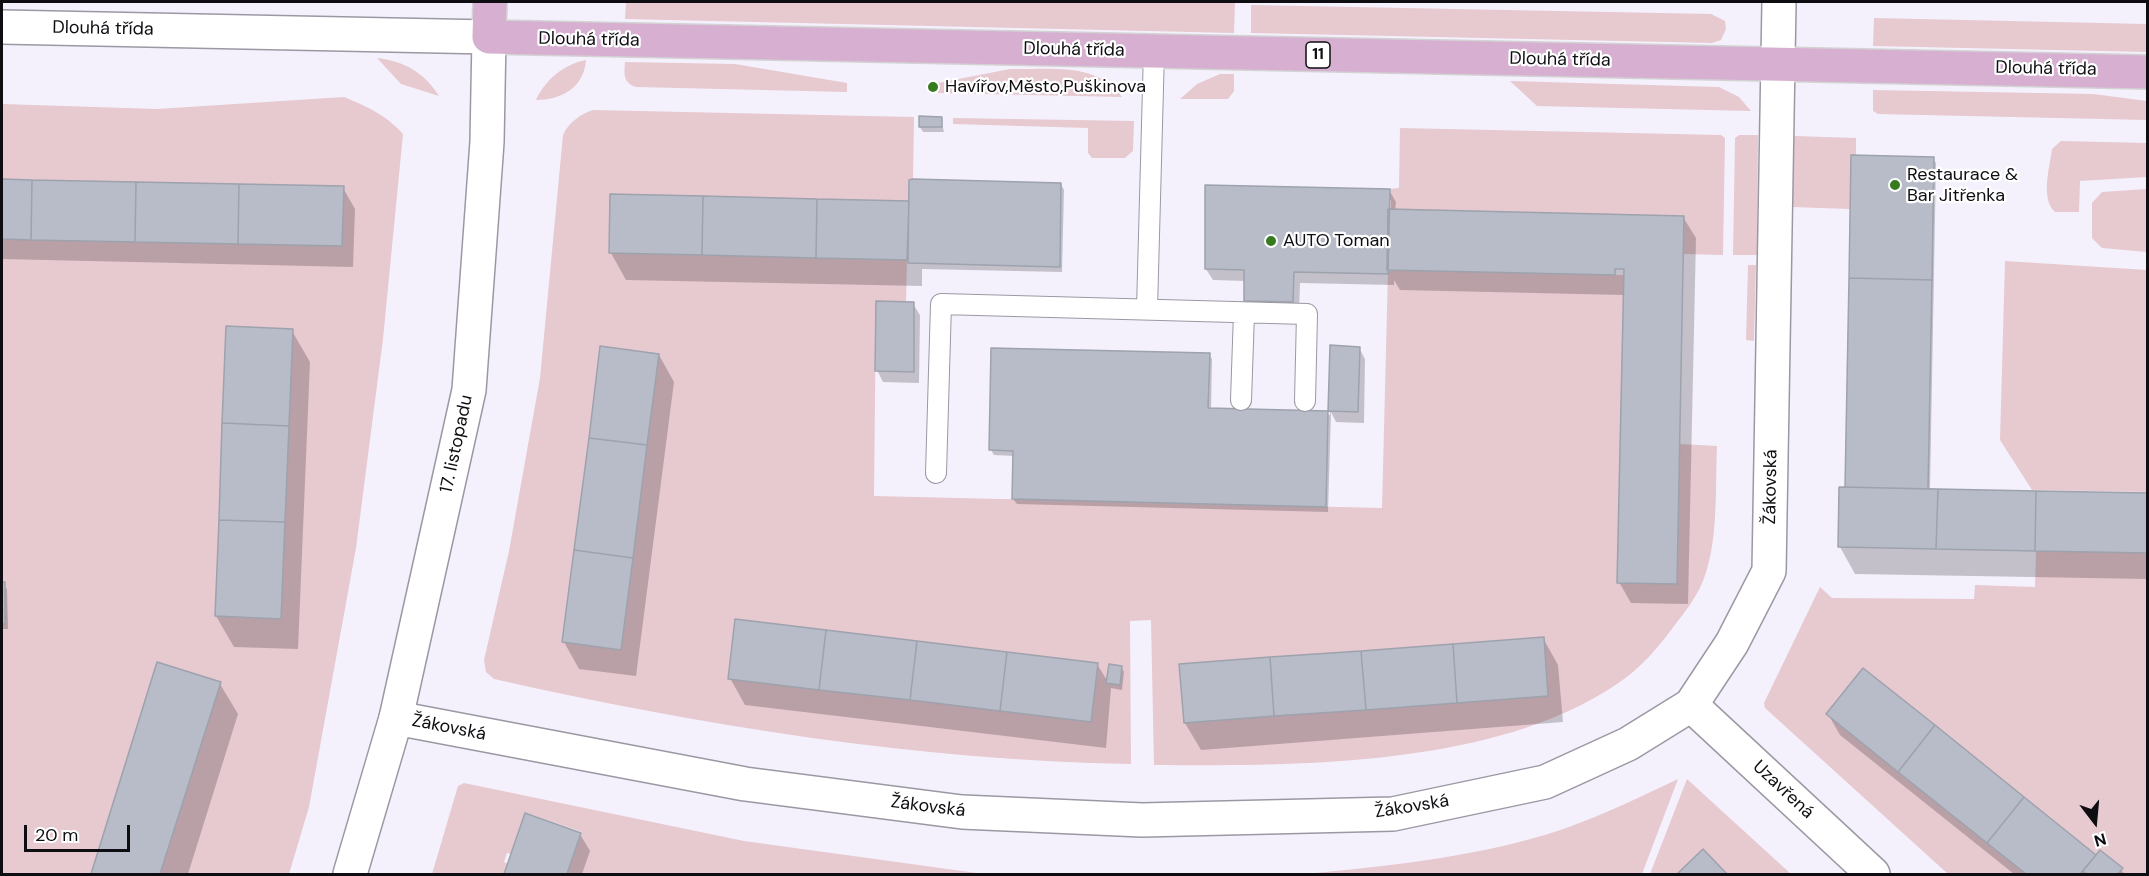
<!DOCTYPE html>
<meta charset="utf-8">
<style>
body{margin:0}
#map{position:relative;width:2149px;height:876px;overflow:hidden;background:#f4f1fd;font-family:"DM Sans",sans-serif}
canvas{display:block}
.frame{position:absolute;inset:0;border:3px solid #0e0d11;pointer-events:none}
.north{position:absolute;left:2065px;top:792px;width:60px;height:60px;-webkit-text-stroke:4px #fff;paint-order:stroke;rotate:164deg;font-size:16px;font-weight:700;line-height:24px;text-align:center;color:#0e0d11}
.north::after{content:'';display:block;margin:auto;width:21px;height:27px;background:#0e0d11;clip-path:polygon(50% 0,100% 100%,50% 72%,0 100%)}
.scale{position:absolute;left:24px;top:825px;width:106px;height:27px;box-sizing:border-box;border:3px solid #0e0d11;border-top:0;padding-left:8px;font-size:18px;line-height:21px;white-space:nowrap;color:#0e0d11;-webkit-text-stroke:4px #fff;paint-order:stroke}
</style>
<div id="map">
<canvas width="2149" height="876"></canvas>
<div class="frame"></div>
<div class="north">N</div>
<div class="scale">20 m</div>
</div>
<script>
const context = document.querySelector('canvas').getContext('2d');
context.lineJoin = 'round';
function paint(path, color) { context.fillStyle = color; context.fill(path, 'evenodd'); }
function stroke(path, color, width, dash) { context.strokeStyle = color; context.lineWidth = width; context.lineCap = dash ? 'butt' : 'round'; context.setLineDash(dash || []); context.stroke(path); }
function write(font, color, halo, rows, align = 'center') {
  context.font = font + ' "DM Sans",sans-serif'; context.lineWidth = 4.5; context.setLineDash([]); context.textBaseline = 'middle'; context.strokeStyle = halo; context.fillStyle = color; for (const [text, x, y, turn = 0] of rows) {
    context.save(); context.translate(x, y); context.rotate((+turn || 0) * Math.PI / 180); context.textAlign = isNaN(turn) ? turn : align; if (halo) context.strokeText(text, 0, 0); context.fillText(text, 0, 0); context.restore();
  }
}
const green = new Path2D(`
 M626,2L1235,3L1234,33L625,19Z
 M1251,5L1711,14L1725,21L1726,29L1721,40L1712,43L1251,33Z
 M1874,18L2147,24V52L1873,46Z
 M377,58C404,61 425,73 439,96L401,84Z
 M586,60C584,88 561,100 536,100C545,80 564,64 586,60Z
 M625,62L735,64L847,83V92L636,87C623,83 624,74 625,62Z
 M1010,69C1048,70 1097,61 1122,97L938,93V83Z
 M1220,74H1234V91L1228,99H1180L1197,84Z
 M1510,81L1719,87L1739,97L1751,111L1537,106Z
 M1873,90L2093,94L2147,101V120L1878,114L1873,111Z
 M344,97C368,107 386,115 403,134L383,339L356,548L309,807L289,874H2V104L157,109Z
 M593,110L914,117L913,179L909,201L610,194V253L907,260L906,302H876L874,496L1382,508L1388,270L1624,275L1618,583L1680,444L1717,446C1715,489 1719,540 1703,581C1696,598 1685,612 1674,626C1658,648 1640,669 1617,684C1495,767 1297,766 1154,765L1151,620L1130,621L1131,764C916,760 703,726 494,679L486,672L484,660L509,551L540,378L563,135C568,123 582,113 593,110Z
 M953,118L1134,121L1133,151L1125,158H1092L1088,153V128L953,124Z
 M1400,128L1721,135L1725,138L1723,255L1684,254V216L1389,210L1390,189L1399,188Z
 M1739,135H1758L1757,255H1733L1735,138Z
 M1794,136L1856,138V155H1851L1850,209L1792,207Z
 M2061,141L2147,143V177L2080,181L2079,212H2055C2040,199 2050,166 2052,149Z
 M2147,189V252L2102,248L2092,238V203L2102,192Z
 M2005,261L2147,270V492L2032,490L2000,440Z
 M1748,265H1756L1754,341L1746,340Z
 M2036,550L2147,551V874H1948L1765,708L1764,703L1820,587L1832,598L1974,599L1975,585L2035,587Z
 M1678,779L1642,874H1305C1386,866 1469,858 1548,834C1593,820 1636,799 1678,779Z
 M1687,779L1791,874H1650Z
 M464,783L744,841L984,874H567L582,832L527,813L512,854L507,853L504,862L508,864L504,874H432L458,786Z`);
const shadow = new Path2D(`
 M941,119L944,132H923L920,127Z
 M1853,156L1933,158L1936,163L1930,490L2148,495V579L1855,574L1840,547L1846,489Z
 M2,181L343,188L355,209L353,267L2,259Z
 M1061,184L1064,190L1062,272L922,269V286L626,280L611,253L910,202Z
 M1389,190L1396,202L1395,211L1683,217L1696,238L1688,604L1631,603L1619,582L1625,295L1400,290L1394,280V285L1300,283L1299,313L1252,312L1245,300L1246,281L1213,280L1206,269ZM1388,200H1391V211H1388Z
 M913,304L920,315L919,383L883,382L877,370Z
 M292,331L310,362L298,649L234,647L216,616Z
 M1331,347L1359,348L1365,359L1364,423L1336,422L1331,412L1328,512L1017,504L1013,499L1014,456L994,455L991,450L1209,354L1212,359L1211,410L1330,415Z
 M659,355L674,382L636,676L579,669L564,642Z
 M2,584L7,589L8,629H2Z
 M1543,638L1558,665L1563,722L1201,750L1185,723Z
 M158,664L220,684L238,714L188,874H92Z
 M1097,664L1108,682L1121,667L1124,672L1122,690L1111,688L1106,748L745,705L730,678Z
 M1828,714L2096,857L2100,852L2125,874H2014L1840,735Z
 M526,815L580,834L590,851L582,874H506Z
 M1703,852L1725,874H1679Z`);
const building = new Path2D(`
 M919,116L942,117V127H919Z
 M1851,155L1934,157L1932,280L1849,278Z
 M2,179L32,180L31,240L2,239Z
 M913,179L1061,183L1060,267L908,263L909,180Z
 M32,180L136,182L135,242L31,240Z
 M136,182L239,184L238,244L135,242Z
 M239,184L344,186L342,246L238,244Z
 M1205,185L1390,189L1388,274L1294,272L1293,302L1244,301V270L1205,269Z
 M610,194L703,196L702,255L609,253Z
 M703,196L817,199L816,258L702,255Z
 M817,199L909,201L907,260L816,258Z
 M1388,209L1684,216L1677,584L1617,583L1624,269H1615V275L1387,270Z
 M1849,278L1932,280L1928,489L1845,487Z
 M876,301L914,302V372L875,371Z
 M226,326L293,329L289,426L222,423Z
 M1330,345L1360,347L1358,412L1328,411Z
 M600,346L659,354L647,445L589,438Z
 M991,348L1210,353L1208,408L1328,411L1326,507L1012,499L1013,451L989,450Z
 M222,423L289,426L285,522L219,520Z
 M589,438L647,445L633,558L574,550Z
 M1839,487L1938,489L1936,549L1838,547Z
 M1938,489L2036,491L2035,551L1936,549Z
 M2036,491L2148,493V553L2035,551Z
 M219,520L285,522L281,619L215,616Z
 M574,550L633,558L621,650L562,642Z
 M2,582H5V624H2Z
 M735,619L826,630L819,690L728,679Z
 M826,630L917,641L910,700L819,690Z
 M1544,637L1548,696L1457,703L1453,644Z
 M917,641L1007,652L1000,711L910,700Z
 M1453,644L1457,703L1366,710L1361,651Z
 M1361,651L1366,710L1274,716L1270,657Z
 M1007,652L1098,663L1091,722L1000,711Z
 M1270,657L1274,716L1184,723L1179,664Z
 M157,662L221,682L160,874H91Z
 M1109,664L1122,666L1120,685L1106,683Z
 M1863,668L1935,725L1898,772L1826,714Z
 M1935,725L2024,797L1987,843L1898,772Z
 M2024,797L2096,855L2080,874H2026L1987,843Z
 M525,813L581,833L567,874H504Z
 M1703,849L1727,874H1677Z
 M2100,850L2123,868L2118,874H2087L2083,871Z`);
const service = new Path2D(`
 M1147,309L1154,51
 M1241,400L1244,313
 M936,473L941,304L1307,314L1305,401`);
const minor = new Path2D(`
 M2,27L489,37
 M1691,705L1873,874
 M396,718L745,784L962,812L1142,820L1393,814L1545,782L1628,744L1691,705L1732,643L1769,571L1779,2`);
const tertiary = new Path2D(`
 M350,874L396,718L469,390L487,142L489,37`);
const primary = new Path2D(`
 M490,2L489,37L2148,72`);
const markers = [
 [933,87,6,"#367b1d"],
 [1895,185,6,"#367b1d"],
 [1271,241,6,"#367b1d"]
];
const shields = [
 [1318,55,24]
];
const shieldNames = [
 ["11",1318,55]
];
const streetNames = [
 ["Dlouhá třída",103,29,1],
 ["Dlouhá třída",589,40,1],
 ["Dlouhá třída",1074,50,1],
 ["Dlouhá třída",1560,60,1],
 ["Dlouhá třída",2046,69,1],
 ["17. listopadu",457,444,-78],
 ["Žákovská",1771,487,-89],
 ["Žákovská",449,728,11],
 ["Uzavřená",1783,790,43],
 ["Žákovská",928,807,7],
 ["Žákovská",1412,807,-9]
];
const poiNames = [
 ["Havířov,Město,Puškinova",945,87],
 ["Restaurace &",1907,175],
 ["Bar Jitřenka",1907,196],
 ["AUTO Toman",1283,241]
];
paint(green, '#e7c9d0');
paint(shadow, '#0003');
paint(building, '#b7bcc8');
stroke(building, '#9da2ad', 1.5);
stroke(service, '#9b98a3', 22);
stroke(minor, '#9b98a3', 36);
stroke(tertiary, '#9b98a3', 36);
stroke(primary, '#d4d3d4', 36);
stroke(service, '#fff', 20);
stroke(minor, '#fff', 33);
stroke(tertiary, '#fff', 33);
stroke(primary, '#d6afd1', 33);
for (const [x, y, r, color] of markers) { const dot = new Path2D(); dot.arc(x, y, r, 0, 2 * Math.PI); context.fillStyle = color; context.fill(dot); stroke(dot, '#fff', 2); }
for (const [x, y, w] of shields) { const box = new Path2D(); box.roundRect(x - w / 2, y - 13, w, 26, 4.5); context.fillStyle = '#fff'; context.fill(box); stroke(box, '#0e0d11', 1.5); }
write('bold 16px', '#0e0d11', null, shieldNames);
write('18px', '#0e0d11', '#fff', streetNames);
write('18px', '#0e0d11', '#fff', poiNames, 'left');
</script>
